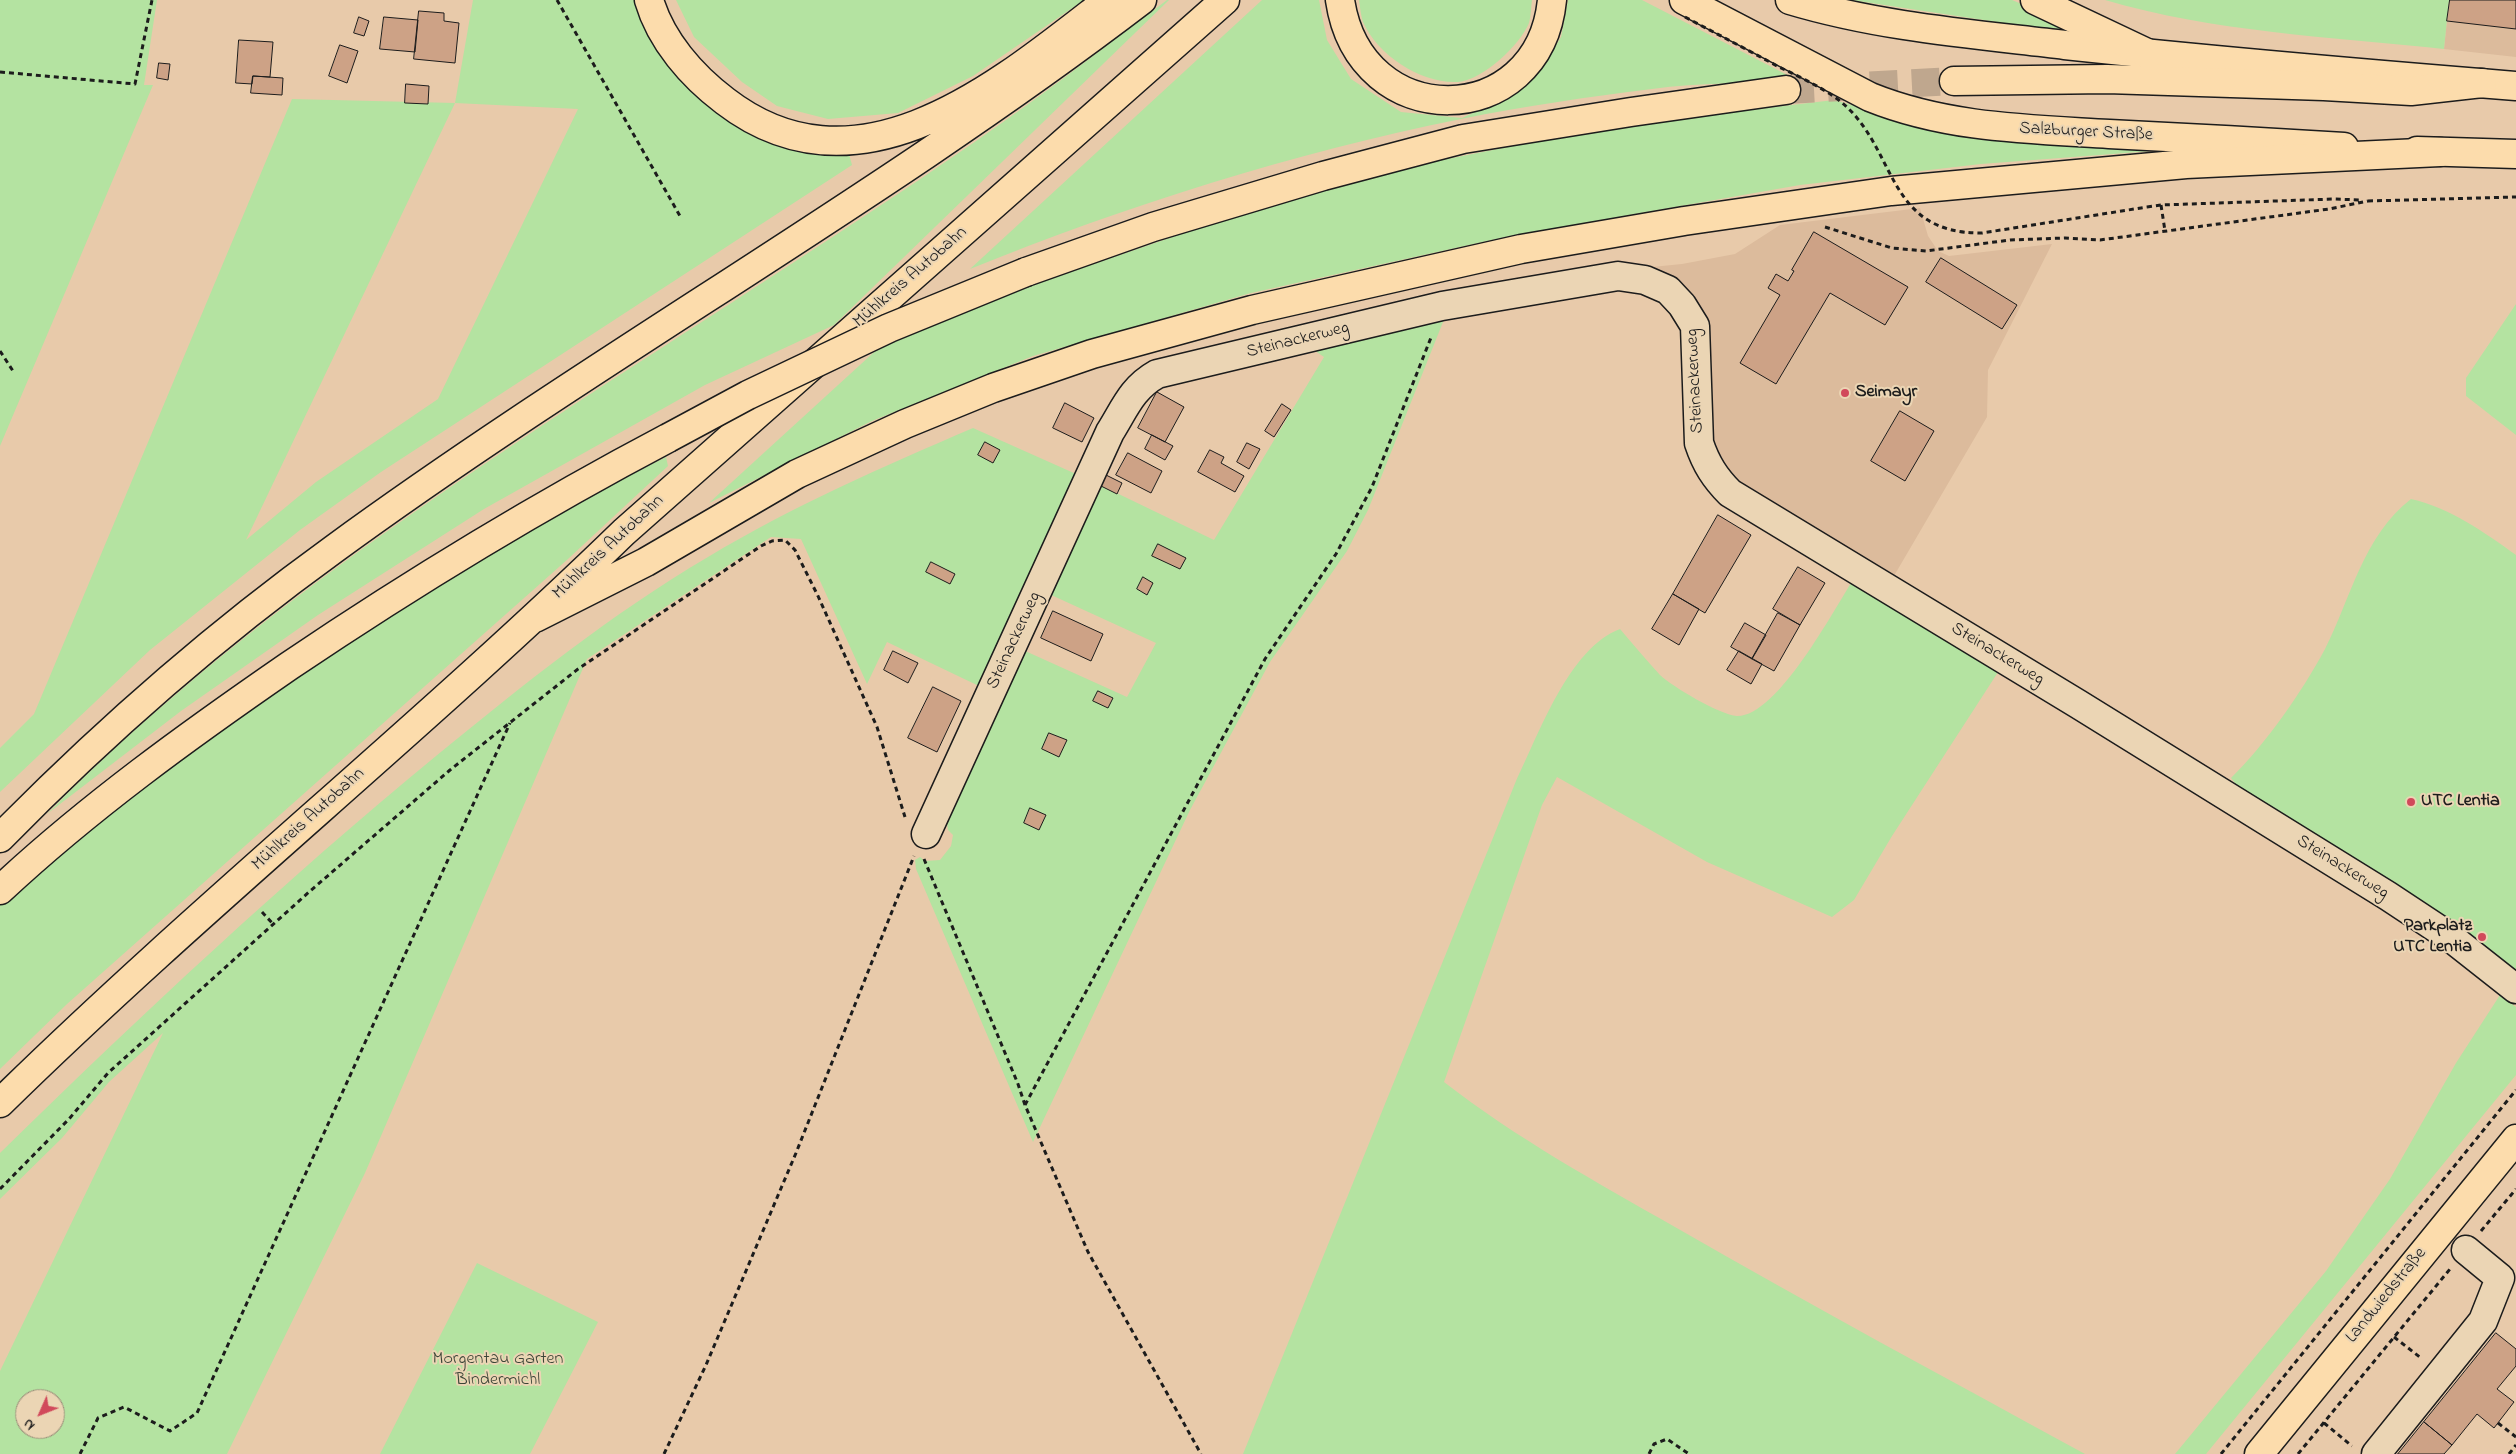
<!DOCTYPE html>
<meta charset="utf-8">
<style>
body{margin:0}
#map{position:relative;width:2516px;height:1454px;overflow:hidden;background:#e8caaa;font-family:"Indie Flower",sans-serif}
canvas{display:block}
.north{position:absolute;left:15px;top:1389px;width:50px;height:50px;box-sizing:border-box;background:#ebd5b4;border:1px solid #988b77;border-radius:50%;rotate:226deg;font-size:14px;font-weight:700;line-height:20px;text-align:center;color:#1c1c1c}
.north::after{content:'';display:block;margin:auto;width:18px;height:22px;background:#d1495b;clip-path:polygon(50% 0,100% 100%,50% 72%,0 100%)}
</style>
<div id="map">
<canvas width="2516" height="1454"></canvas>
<div class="north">N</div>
</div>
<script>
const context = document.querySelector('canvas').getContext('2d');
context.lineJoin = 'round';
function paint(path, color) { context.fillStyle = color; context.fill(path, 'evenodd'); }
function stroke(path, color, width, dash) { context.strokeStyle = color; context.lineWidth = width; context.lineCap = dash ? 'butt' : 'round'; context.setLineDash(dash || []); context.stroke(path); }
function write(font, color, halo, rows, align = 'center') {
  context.font = font + ' "Indie Flower",sans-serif'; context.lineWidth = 4; context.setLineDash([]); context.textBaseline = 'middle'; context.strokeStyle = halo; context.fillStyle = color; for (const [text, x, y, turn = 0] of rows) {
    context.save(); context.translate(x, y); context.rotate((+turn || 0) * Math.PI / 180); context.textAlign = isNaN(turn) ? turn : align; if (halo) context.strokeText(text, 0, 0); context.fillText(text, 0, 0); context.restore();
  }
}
const built = new Path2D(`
 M2449,0H2516V57L2444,49Z
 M1920,208L1928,236L1938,251L1949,256L2052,244L1988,370L1987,417L1891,581L1742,492L1711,454L1708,331L1632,269L1682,264L1735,254L1780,225Z`);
const green = new Path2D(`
 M0,0H157L144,85H153L0,446Z
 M473,0H636L660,51L819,150L849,154L852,165L381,472L300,530L150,650L0,792V748L34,714L292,99L455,103ZM455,103L578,109L438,399L316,482L246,540Z
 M676,0H1084L973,76L898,113L828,119L777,106L742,82L694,37Z
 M1167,0H1169L834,325L705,385L484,509L318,615L181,711L47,814C270,588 544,426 808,253C882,205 956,156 1027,105C1074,71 1120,35 1167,0Z
 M1262,0H1319L1327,40L1351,79L1401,112L1462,118L1513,94L1544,64L1561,37L1568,0H1642L1797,80C1749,84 1700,82 1652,89C1588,97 1524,106 1461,119C1293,153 1128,205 970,269Z
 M1359,0H1532C1531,7 1531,16 1529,23C1520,45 1483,80 1458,82C1422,84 1378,56 1363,22C1361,16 1360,7 1359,0Z
 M1851,0H2012L2103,38Z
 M2105,0H2449L2444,49C2331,37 2214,32 2105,0Z
 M1834,100L1928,126L2012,142L2192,148L1981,164L1800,185L1510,236L1251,293L1033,356L872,421L709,503L884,343L1050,279L1251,210L1432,162L1614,126Z
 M2516,304V435L2466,396V378Z
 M1445,317L1368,510L1347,551L1270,662L1190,810L1033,1142L916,869L915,860L920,857L925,861L940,860L951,846L953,835L948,830L946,818L1023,650L1127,697L1156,643L1049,594L1100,485L1214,540L1324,357L1308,346Z
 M973,428L1076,474L981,687L887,642L867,684L801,539L771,537L587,659L365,1173L227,1454H0V1371L163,1033L109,1082L62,1138L0,1199V1153C141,1015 284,881 436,756C523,685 611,614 708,557C793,506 882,467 973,428ZM25,1399H55V1429H25Z
 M666,457L668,466L568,559L67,1004L0,1069V904L72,839L264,696L414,597L549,516Z
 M2411,499C2450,508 2484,532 2516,555V980L2245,796L2231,778C2265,745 2302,692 2325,649C2351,598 2363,536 2411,499Z
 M1853,580L2002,666L1892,836L1854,900L1832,917L1707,862L1557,777L1542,805L1444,1082C1516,1138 1596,1182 1675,1227C1810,1305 1948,1379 2085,1454H1243L1516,781C1539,734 1569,648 1620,629C1633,644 1646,660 1660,675C1673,687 1720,715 1737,716C1777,717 1833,611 1853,580Z
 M2500,995L2516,1007V1075L2206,1454H2175L2326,1271L2390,1179L2456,1063Z
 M477,1263L598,1322L530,1454H380Z`);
const building = new Path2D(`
 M2450,0H2516V29L2447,21Z
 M419,11L444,13V21L459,23L455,63L414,59Z
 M359,17L369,21L364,36L354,33Z
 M384,17L418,20L415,52L380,49Z
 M239,40L273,42L270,77L253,76L252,84L236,83Z
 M340,45L358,51L347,83L329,76Z
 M159,63L170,64L168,80L157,78Z
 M253,76L283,78L282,95L251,93Z
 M406,84L429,86L428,104L405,103Z
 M1814,232L1908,287L1885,325L1830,293L1776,384L1740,363L1780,295L1768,288L1776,274L1788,281L1794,271L1792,270Z
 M1941,258L2017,305L2002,329L1926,282Z
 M1157,392L1184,407L1165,442L1138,428Z
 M1065,403L1094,418L1082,442L1053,428Z
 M1282,404L1291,410L1274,437L1265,431Z
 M1900,411L1934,431L1905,481L1871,461Z
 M1152,435L1173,446L1165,460L1145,449Z
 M985,442L1000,450L993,463L978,455Z
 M1247,443L1260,449L1249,469L1237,462Z
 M1210,450L1224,457L1221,463L1244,476L1235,492L1198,472Z
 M1128,453L1162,471L1151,493L1116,475Z
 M1106,475L1122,483L1117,494L1101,486Z
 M1718,515L1751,535L1705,613L1673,594Z
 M1158,544L1186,558L1180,569L1152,556Z
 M931,562L955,574L950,584L926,572Z
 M1798,567L1825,583L1800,625L1773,609Z
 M1143,577L1153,583L1147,595L1137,589Z
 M1673,594L1699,609L1679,645L1652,629Z
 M1053,611L1103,634L1091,661L1041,638Z
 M1778,613L1800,625L1774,671L1752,659Z
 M1745,623L1766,635L1752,659L1731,647Z
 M893,651L918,663L908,683L884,670Z
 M1739,651L1762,664L1751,684L1727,670Z
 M933,687L961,701L937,752L908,738Z
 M1098,691L1113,698L1108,708L1093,701Z
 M1049,733L1067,740L1059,757L1042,749Z
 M1030,808L1046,815L1039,830L1024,823Z
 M2496,1333L2516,1349V1366L2497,1389L2514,1402L2494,1428L2477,1414L2452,1445L2424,1422Z
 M2424,1422L2452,1445L2444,1454H2398Z`);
const highwayTunnel = new Path2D(`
 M1786,90L1954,81`);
const path = new Path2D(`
 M557,0L680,216
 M0,72L135,84L152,0
 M2368,201L2516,197
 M2161,205L2165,231
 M2147,207L2161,205L2334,199L2362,200
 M1825,227L1892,248L1926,251L2010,240L2065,238L2100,240L2329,209L2368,201
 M0,351L13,371
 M924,859L1018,1084L1025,1105L1088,1252L1201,1454
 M262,912L274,925
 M1025,1105L1265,659L1336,554L1372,487L1432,335
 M0,1189L69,1119L108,1073L309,892L450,770L578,669L761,546L772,541L785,540L795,550L818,596L877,727L905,817
 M2481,1231L2516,1189
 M2394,1337L2421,1358
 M2324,1423L2352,1446
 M2498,1423L2516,1437
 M80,1454L98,1418L124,1407L170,1431L197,1413L510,723
 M664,1454L706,1365L796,1153L914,856
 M1649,1454L1654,1444L1667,1439L1689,1454
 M2221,1454L2516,1090
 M2298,1454L2450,1269
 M2509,1454L2516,1445`);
const minor = new Path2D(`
 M926,834L1110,432C1125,408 1132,388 1157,374L1442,306L1618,276L1645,280L1668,290L1682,305L1695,326L1699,443C1706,464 1715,478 1730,493L2078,704L2388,896L2450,937L2516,989
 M2376,1454L2483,1321L2500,1278L2466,1250`);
const major = new Path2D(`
 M1684,0L1870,97C1947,128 2027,129 2109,134C2187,138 2266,142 2344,147
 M1790,0C1880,27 1973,34 2065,45C2215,61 2366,74 2516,86
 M2417,151L2516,154
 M2259,1454L2516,1139`);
const highway = new Path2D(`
 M649,0C661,41 692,76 725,101C860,205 1002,82 1108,0
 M1340,0C1360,135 1539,132 1552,0
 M2035,0L2149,54
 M1954,81L2107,79L2324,86L2411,91L2482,83
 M1026,272L1153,227L1323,176L1463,139L1631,112L1786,90
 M535,618L646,562L797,474L905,424L993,388L1092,354L1252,310L1521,249L1684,221L1891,191L2186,164L2440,152
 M0,838C103,733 215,635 334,549C597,357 883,198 1142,0
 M0,890C89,807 189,735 289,666C412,583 537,507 668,438
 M0,1103C201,906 421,729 624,532L1225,0`);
const pathBridge = new Path2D(`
 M1685,17C1717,34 1748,50 1779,67C1798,76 1819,86 1836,98C1899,144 1882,234 1982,233L2147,207`);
const highwayBridge = new Path2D(`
 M668,438L748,395L889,328L1026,272`);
const markers = [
 [1845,393,5,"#d1495b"],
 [2411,802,5,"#d1495b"],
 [2482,937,5,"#d1495b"]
];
const streetNames = [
 ["Salzburger Straße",2086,133,3],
 ["Mühlkreis Autobahn",911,278,-41],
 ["Steinackerweg",1298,341,-14],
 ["Steinackerweg",1696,381,-93],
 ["Mühlkreis Autobahn",609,548,-43],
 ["Steinackerweg",1015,641,-65],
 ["Steinackerweg",1997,655,31],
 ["Mühlkreis Autobahn",309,820,-42],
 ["Steinackerweg",2342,868,32],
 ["Landwiedstraße",2387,1296,-51]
];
const poiNames = [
 ["Seimayr",1855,393],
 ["UTC Lentia",2421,802],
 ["Parkplatz",2472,927,"right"],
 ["UTC Lentia",2472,948,"right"]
];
const parkNames = [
 ["Morgentau Garten",498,1360],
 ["Bindermichl",498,1381]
];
paint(built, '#dcbb9c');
paint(green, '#b4e3a1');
paint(building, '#cda286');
stroke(building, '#1c1c1c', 1);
stroke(highwayTunnel, '#bfa78e', 28, [28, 14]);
stroke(minor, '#1c1c1c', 31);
stroke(major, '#1c1c1c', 31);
stroke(highway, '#1c1c1c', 31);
stroke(path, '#1c1c1c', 3, [5, 4]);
stroke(minor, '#ebd5b4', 28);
stroke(major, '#fcdcac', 28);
stroke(highway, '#fcdcac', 28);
stroke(highwayBridge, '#1c1c1c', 31, []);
stroke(pathBridge, '#1c1c1c', 3, [5, 4]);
stroke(highwayBridge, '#fcdcac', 28);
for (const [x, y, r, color] of markers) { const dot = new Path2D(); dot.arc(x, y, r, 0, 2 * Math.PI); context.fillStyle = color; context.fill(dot); stroke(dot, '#ebd5b4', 2); }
write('18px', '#1c1c1c', '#ebd5b4', streetNames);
write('bold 18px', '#1c1c1c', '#ebd5b4', poiNames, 'left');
write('18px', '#3a4437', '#ebd5b4', parkNames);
</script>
